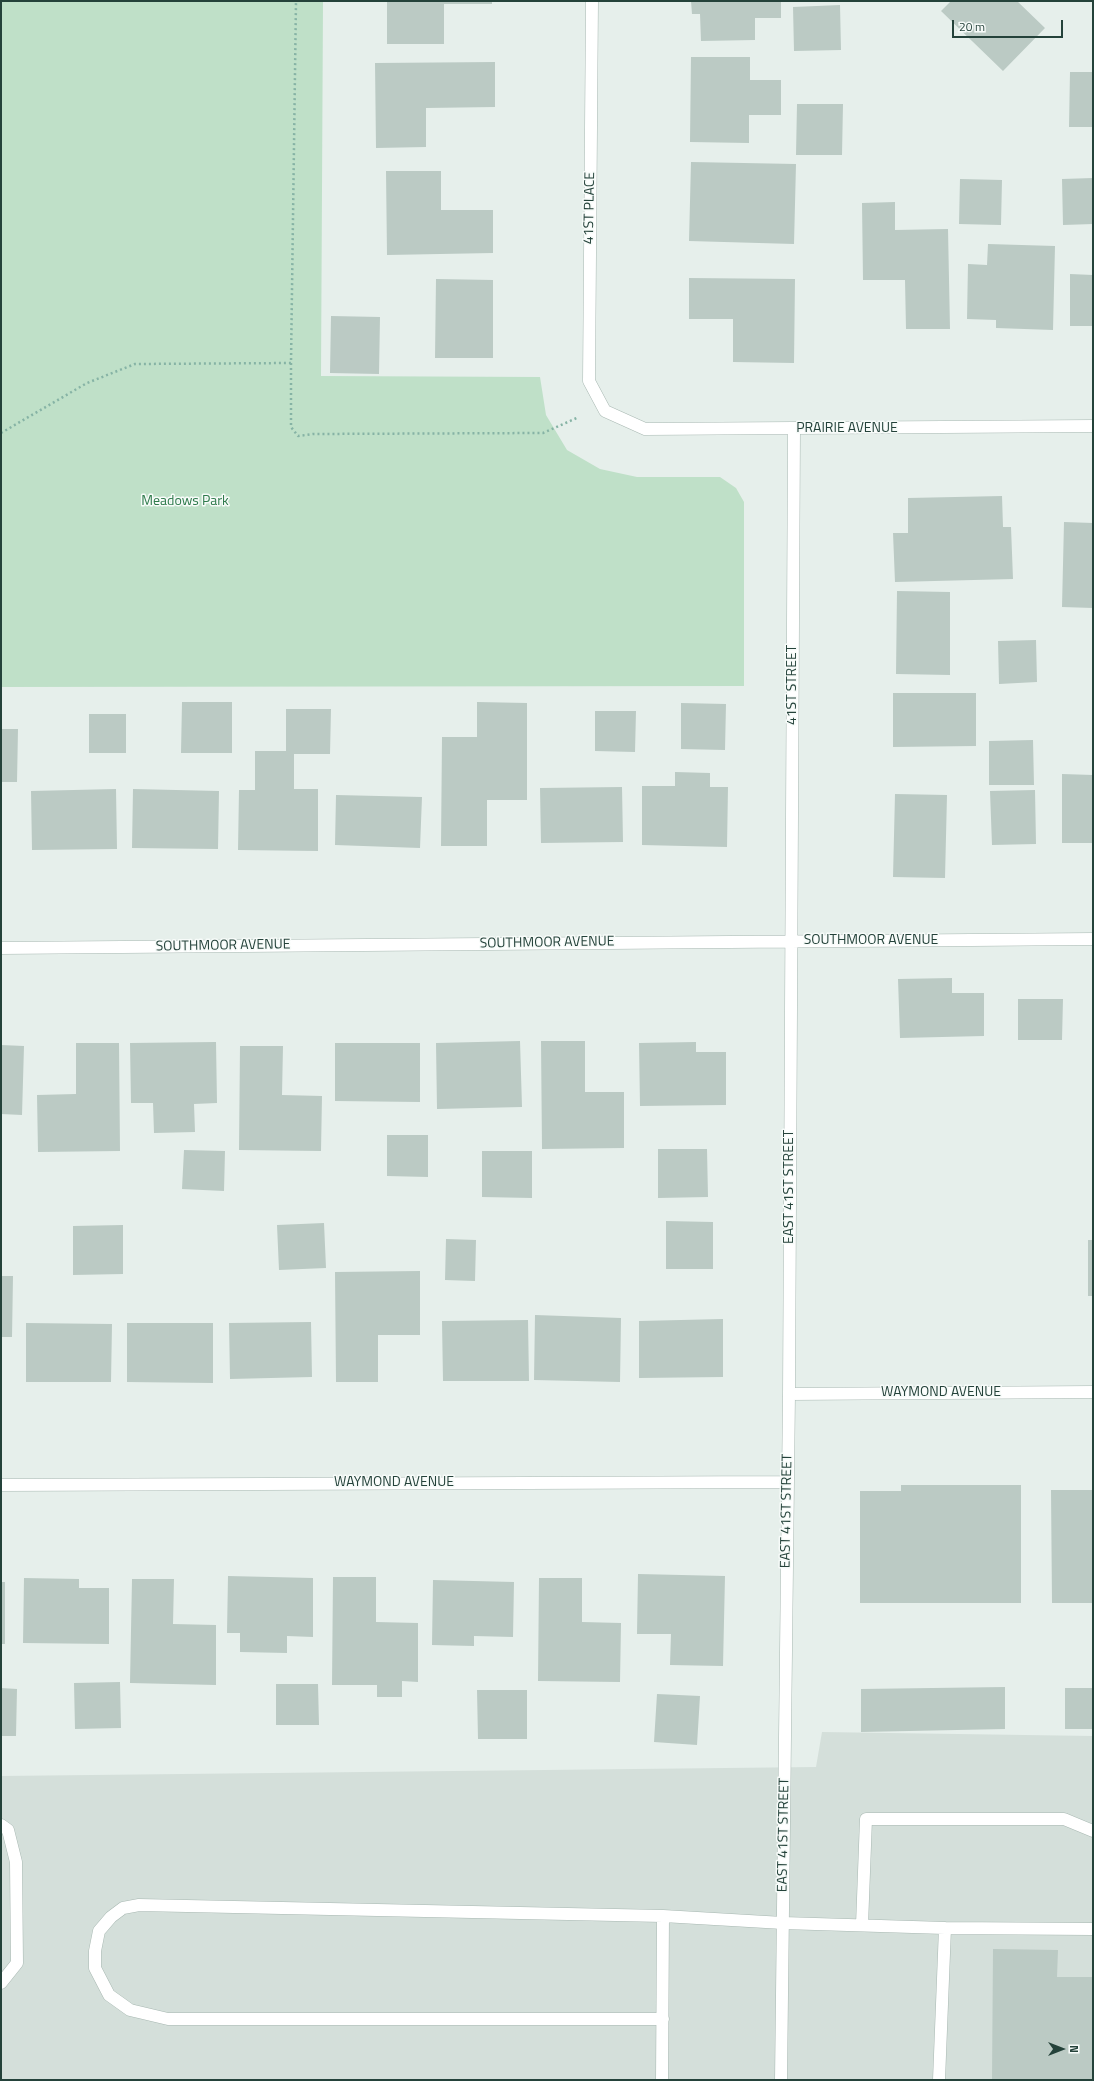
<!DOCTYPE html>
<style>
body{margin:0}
#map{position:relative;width:1094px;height:2081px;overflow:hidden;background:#e6efeb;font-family:"Titillium Web",sans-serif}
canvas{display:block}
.frame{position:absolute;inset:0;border:2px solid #24423a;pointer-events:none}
.north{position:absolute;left:1042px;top:2029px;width:40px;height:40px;-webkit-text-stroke:3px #f7fbf9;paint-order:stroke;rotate:90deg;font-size:11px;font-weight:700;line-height:16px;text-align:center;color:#24423a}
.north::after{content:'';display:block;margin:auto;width:14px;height:18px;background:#24423a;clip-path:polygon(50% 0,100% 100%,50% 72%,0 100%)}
.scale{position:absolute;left:952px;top:20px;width:111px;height:18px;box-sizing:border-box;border:2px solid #24423a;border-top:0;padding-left:5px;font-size:12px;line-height:14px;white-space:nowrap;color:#24423a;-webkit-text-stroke:3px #f7fbf9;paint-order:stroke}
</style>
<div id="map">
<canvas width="1094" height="2081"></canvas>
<div class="frame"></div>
<div class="north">N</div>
<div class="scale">20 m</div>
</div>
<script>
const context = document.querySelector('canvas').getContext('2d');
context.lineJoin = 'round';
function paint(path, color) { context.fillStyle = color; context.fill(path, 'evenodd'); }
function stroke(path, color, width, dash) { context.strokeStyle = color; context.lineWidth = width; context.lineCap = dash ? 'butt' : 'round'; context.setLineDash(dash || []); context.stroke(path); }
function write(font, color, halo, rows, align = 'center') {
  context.font = font + ' "Titillium Web",sans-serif'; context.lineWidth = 3; context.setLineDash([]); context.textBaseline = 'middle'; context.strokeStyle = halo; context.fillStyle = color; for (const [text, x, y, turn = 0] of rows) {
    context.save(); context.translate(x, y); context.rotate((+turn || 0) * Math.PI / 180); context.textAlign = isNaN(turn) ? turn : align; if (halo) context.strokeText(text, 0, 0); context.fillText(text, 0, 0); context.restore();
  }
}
const built = new Path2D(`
 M822,1732L1093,1736V2080H1V1776L816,1767Z`);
const green = new Path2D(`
 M1,1H323L321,376L540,377L546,415L567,450L600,469L637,477H720L736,488L744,502V686L1,687Z`);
const building = new Path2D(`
 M387,1H492V4H444V44H387Z
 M691,1H781V18H755V40L701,41L700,14H692Z
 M951,1H1017L1045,28L1003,71L941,11Z
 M840,5L841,50L794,51L793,7Z
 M691,57H750V80H781V115H749V143L690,142Z
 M495,62V107L426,108V147L376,148L375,63Z
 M1070,72H1093V127H1069Z
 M797,104H843L842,155H796Z
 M691,162L796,164L794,244L689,241Z
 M386,171H441V210H493V253L387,255Z
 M1093,178V224L1063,225L1062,179Z
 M960,179L1002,180L1001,225L959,224Z
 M895,202V230L948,229L950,329H906L905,280H863L862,203Z
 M988,244L1055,246L1053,330L996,328V320L967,319L968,264L987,265Z
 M1070,274L1093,275V326H1070Z
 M689,278L795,279L794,363L733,362V319H689Z
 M436,279L493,280V358H435Z
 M331,316L380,317L379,374L330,373Z
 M1002,496L1003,527H1011L1013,579L895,582L893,533H908V498Z
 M1064,522L1093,523V608L1062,607Z
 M897,591L950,592V675L896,674Z
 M1036,640L1037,682L999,684L998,641Z
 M893,693H976V746L893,747Z
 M182,702H232V753H181Z
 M477,702L527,703V800H487V846H441L442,737H477Z
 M681,703L726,704L725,750L681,749Z
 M286,709H331L330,754H294V789H318V851L238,850L239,790H255V751H286Z
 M595,711H636L635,752L595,751Z
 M89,714H126V753H89Z
 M1,729H18L17,782H1Z
 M1033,740L1034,785H989V741Z
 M675,772L710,773V787H728L727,847L642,845V786H675Z
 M1062,774L1093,775V843H1062Z
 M622,787L623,842L541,843L540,788Z
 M116,789L117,849L32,850L31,791Z
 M133,789L219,791L218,849L132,848Z
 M1035,790L1036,844L992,845L990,791Z
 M895,794L947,795L945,878L893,877Z
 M336,795L422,797L420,848L335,845Z
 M952,978V993H984V1036L900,1038L898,979Z
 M1018,999H1063L1062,1040H1018Z
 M520,1041L522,1107L437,1109L436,1043Z
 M541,1041H585V1092H624V1148L542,1149Z
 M216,1042L217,1103L194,1104L195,1132L154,1133L153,1103H131L130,1043Z
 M696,1042V1052H726V1105L640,1106L639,1043Z
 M76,1043H119L120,1151L38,1152L37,1095L76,1094Z
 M335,1043H420V1102L335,1101Z
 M1,1045L24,1046L22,1115L1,1114Z
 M240,1046H283L282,1095L322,1096L321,1151L239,1150Z
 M387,1135H428V1177L387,1176Z
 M658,1149H707L708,1197L658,1198Z
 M184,1150L225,1151L224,1191L182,1189Z
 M482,1151H532V1198L482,1197Z
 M666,1221L713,1222V1269H666Z
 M324,1223L326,1268L279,1270L277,1225Z
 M123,1225V1274L73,1275V1226Z
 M446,1239L476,1240L475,1281L445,1280Z
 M1088,1240H1093V1296H1088Z
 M420,1271V1335H378V1382H336L335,1272Z
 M1,1276H13L12,1337H1Z
 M535,1315L621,1318L620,1382L534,1380Z
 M723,1319V1377L639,1378V1321Z
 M528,1320L529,1381H443L442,1321Z
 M311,1322L312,1377L230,1379L229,1323Z
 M26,1323L112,1324L111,1382H26Z
 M127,1323H213V1383L127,1382Z
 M901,1485H1021V1603H860V1491H901Z
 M1051,1490H1093V1603H1052Z
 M638,1574L725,1576L723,1666L670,1665L671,1634H637Z
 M228,1576L313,1578V1637L287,1636V1653L240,1652V1633H227Z
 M333,1577H376V1622L418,1623V1682L402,1681V1697H377V1685H332Z
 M24,1578L79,1579V1588H109V1644L23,1643Z
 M539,1578H582V1622L621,1623L620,1682L538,1681Z
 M132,1579H174L173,1624L216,1625V1685L130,1683Z
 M433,1580L514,1582L513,1637L474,1636V1646L432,1645Z
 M1,1582H5V1644H1Z
 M120,1682L121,1728L75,1729L74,1683Z
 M276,1684H318L319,1725H276Z
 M1005,1687V1729L861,1732V1689Z
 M1,1688L17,1689L16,1736H1Z
 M1065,1688H1093V1729H1065Z
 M477,1690H527V1739H478Z
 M657,1694L700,1696L697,1745L654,1742Z
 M993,1949L1058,1950L1057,1977H1093V2080H992Z`);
const path = new Path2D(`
 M291,363V427L298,436L313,434L543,433L579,417
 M1,433L87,383L135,364L291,363L296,1`);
const service = new Path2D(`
 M1,1825L8,1830L16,1862L17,1963L1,1983
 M663,1916L139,1905L123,1908L111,1917L99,1931L95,1951V1968L109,1995L130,2010L168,2019H663
 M862,1925L866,1819H1064L1093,1831
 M945,1928L1093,1929
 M662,2080L663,1916L783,1923L945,1928L939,2080`);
const minor = new Path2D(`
 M592,1L589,381L605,411L645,429L1093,426
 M1,948L1093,939
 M789,1394L1093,1392
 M1,1485L788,1482
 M781,2080L789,1394L794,429`);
const streetNames = [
 ["41ST PLACE",590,208,-89],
 ["PRAIRIE AVENUE",847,429],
 ["41ST STREET",793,685,-90],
 ["SOUTHMOOR AVENUE",871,941],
 ["SOUTHMOOR AVENUE",547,943,-1],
 ["SOUTHMOOR AVENUE",223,946,-1],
 ["EAST 41ST STREET",790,1187,-90],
 ["WAYMOND AVENUE",941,1393],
 ["WAYMOND AVENUE",394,1483],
 ["EAST 41ST STREET",787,1511,-89],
 ["EAST 41ST STREET",784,1835,-89]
];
const parkNames = [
 ["Meadows Park",185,502]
];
paint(built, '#d4dfda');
paint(green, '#bfe0c8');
paint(building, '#bbcac4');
stroke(service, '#a8b8b2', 13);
stroke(minor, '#a8b8b2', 13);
stroke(path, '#86b3a5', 2.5, [2, 3]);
stroke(service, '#fff', 12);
stroke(minor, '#fff', 12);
write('14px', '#24423a', '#f7fbf9', streetNames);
write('14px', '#2d7a4b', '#f7fbf9', parkNames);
</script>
